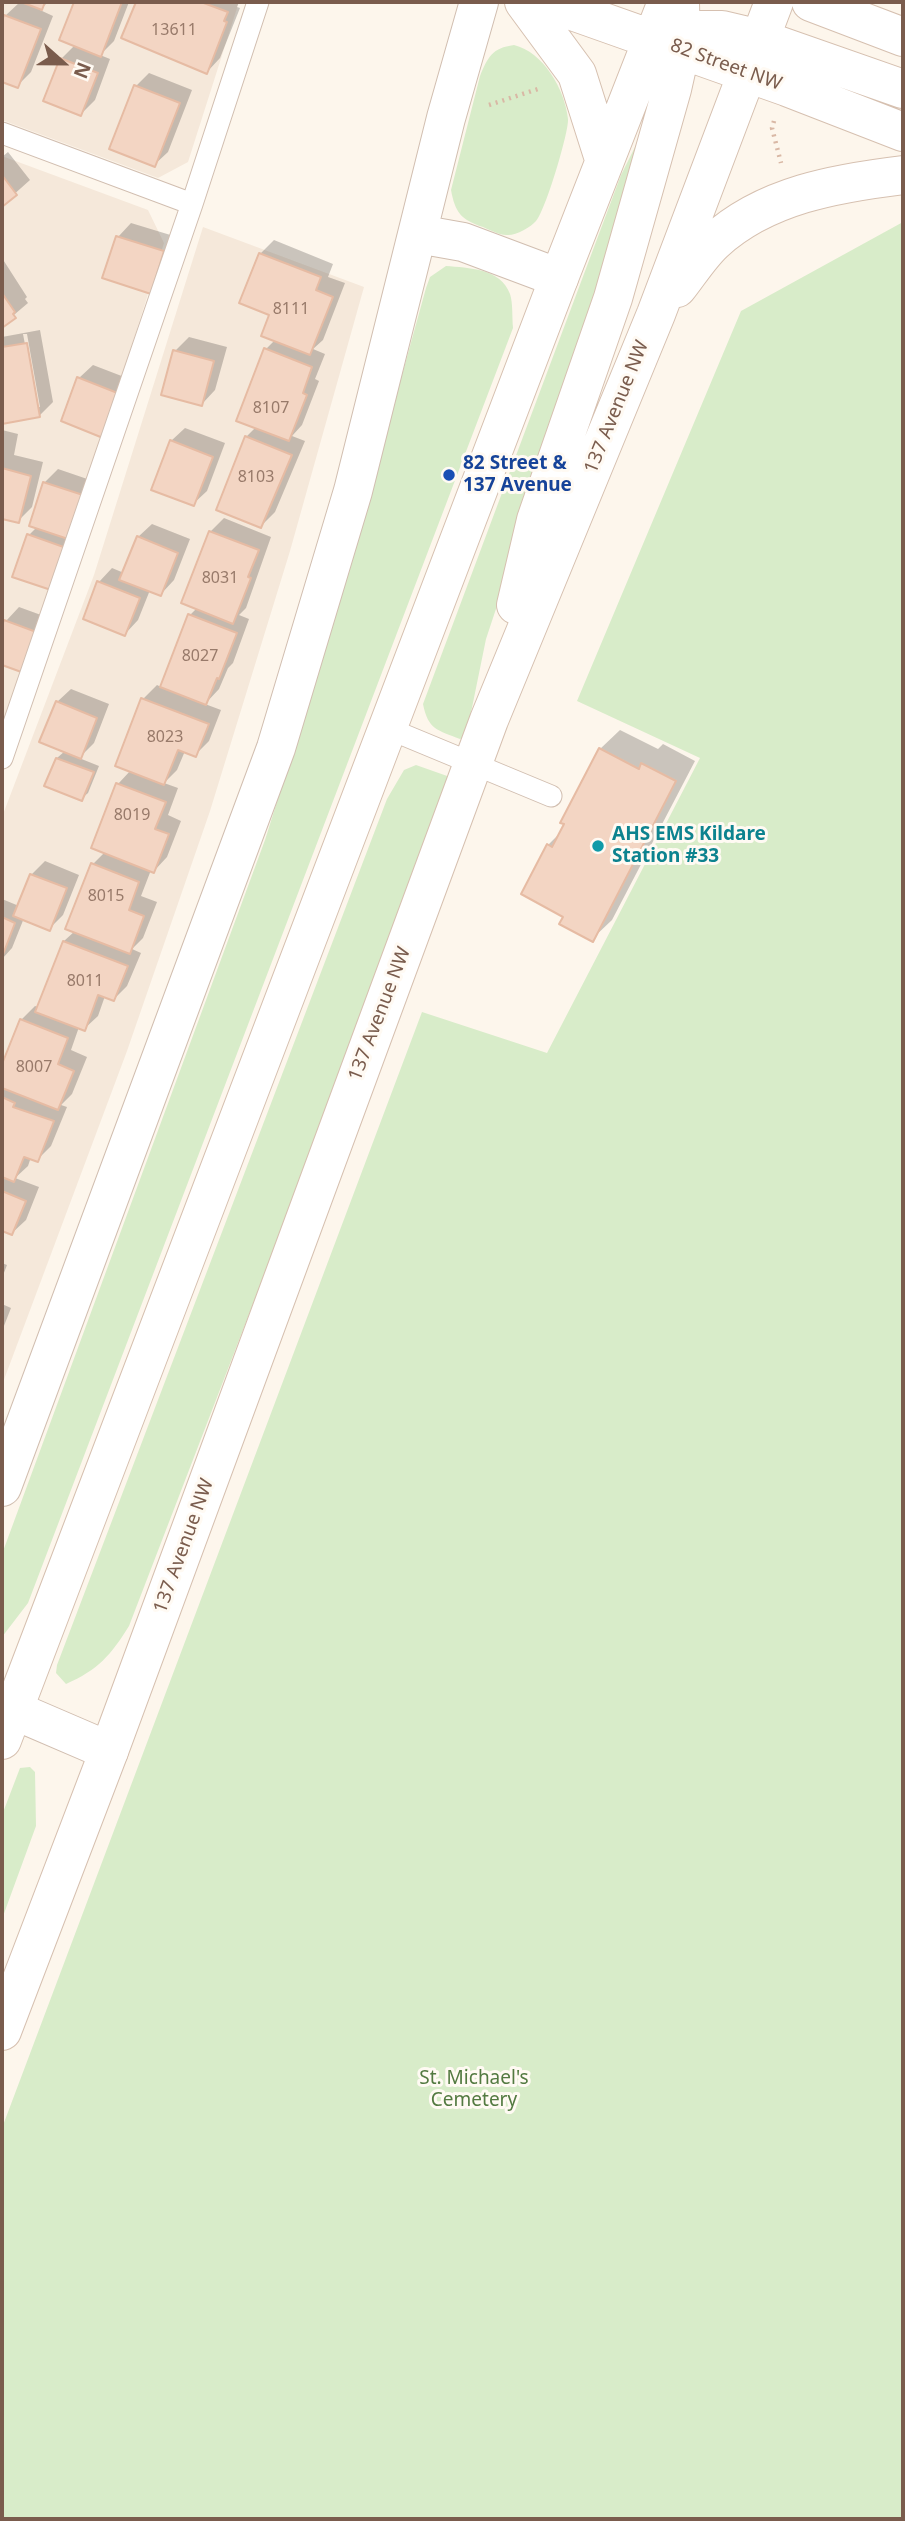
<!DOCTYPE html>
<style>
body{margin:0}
#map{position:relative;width:905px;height:2521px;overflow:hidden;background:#fdf6ec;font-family:"Noto Sans",sans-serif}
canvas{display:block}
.frame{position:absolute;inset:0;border:4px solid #7a5c4d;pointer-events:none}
.north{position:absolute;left:28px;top:28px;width:70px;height:70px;-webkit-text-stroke:5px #fffaf3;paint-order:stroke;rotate:111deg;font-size:19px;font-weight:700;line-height:28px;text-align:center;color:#7a5c4d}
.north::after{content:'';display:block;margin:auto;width:24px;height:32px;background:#7a5c4d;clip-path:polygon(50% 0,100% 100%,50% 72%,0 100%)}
</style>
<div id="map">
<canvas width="905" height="2521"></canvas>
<div class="frame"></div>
<div class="north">N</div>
</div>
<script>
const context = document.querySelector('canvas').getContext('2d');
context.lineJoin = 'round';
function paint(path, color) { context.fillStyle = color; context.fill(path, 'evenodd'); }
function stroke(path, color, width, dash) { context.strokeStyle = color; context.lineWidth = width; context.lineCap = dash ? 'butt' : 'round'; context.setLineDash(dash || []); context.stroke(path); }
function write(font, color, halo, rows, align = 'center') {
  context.font = font + ' "Noto Sans",sans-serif'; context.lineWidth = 6; context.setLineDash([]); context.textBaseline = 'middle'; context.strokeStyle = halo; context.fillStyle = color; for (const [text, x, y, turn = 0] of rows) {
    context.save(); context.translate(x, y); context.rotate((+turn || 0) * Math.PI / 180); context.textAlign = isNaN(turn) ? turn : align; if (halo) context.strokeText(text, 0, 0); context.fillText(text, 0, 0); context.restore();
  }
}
const residential = new Path2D(`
 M2,2H239L188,162L158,178L2,120Z
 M2,156L148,210L164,243L62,568L2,726Z
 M203,227L364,287L290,551L210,811L127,1051L2,1385V817L94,575Z`);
const green = new Path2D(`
 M514,45C543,52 565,89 568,119C569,132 545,212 536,221C531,227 517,235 508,235C501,236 490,230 483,227C461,220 455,212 451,190L480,76C488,57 492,48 514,45Z
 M647,123L643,166L486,639L466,737L460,739C438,730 428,730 423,704L621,175Z
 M903,222V2519H2V2128L422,1012L547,1053L700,758L577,701L741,311Z
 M446,266C468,268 501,268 510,294C513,303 512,317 513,328L28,1603L2,1637V1554L265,840L339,604L426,288L430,277Z
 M416,765L450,777L453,784L129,1626C111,1655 98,1670 66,1684L56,1673L57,1665L387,799L404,770Z
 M30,1767L35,1772L36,1826L2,1919V1815L20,1768Z`);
const shadow = new Path2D(`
 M20,2H48L40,10L53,16L31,72L17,86L2,80V25L5,16Z
 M76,2H129L114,41L100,55L110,59L95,100L81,114L61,59L75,45L61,39Z
 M137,2H239L237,7L240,8L220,58L207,72L123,37Z
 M149,73L192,90L168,152L154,165L136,86Z
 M8,152L30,180L2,205V157Z
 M131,223L177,237L164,278L118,237Z
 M274,240L333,264L328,277L345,283L323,340L313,349L325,354L315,379L319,381L302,425L292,436L305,441L275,512L261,526L246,437L256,427L266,349L275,340L260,254Z
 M2,258L27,297L25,299L28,303L2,325Z
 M40,330L53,402L40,415L2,422V337ZM23,334H27L40,407H37Z
 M189,337L227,347L215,390L202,404L175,351Z
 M93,365L132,380L103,435L79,378Z
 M185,428L225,443L207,491L193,504L171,441Z
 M2,430L18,434L14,455L43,462L32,507L18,521L2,517Z
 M58,469L99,483L57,590L29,535L37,527L44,483Z
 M224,518L271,537L246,608L239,615L249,619L233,663L228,668L219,689L205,704L221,710L209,741L195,755L185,751L177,770L164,783L178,788L168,815L181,821L167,857L154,871L151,870L141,896L157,902L143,938L132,949L141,953L127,986L114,999L105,996L98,1016L84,1029L79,1027L71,1050L87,1057L72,1094L61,1105L67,1107L51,1146L37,1160L31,1157L28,1166L15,1178L39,1187L26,1220L12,1233L2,1229V1090L5,1087L2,1086V1069L21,1020L35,1006L38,1007L64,941L75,931L93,864L105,852L118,784L131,770L117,765L143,699L157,685L161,687L190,615L197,608L210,532Z
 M152,524L190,539L174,580L161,594L150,590L138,620L125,634L85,618L99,582L112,568L124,573L138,537Z
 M19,607L52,619L24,671L2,663V631L6,621Z
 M71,689L109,704L94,743L79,758L99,766L88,793L81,799L57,758L65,751L57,702Z
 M620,730L658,749L663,744L695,761L612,920L592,939L566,916L548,845L562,831L600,749Z
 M45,861L79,875L63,915L50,928L24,918L12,948L2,959V899L19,906L31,875Z
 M2,1263L7,1265L2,1278Z
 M2,1304L11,1308L2,1331Z`);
const building = new Path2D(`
 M21,2H45L42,10Z
 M74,2H122L101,57L59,40Z
 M136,2H201L228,12L224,21L227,22L207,74L121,38Z
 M4,15L41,29L18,88L2,82V21Z
 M60,58L98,73L81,116L43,101Z
 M134,85L180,103L155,167L109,149Z
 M2,175L17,195L2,207Z
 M116,236L164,251L151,294L102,278Z
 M259,253L321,277L316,290L333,297L310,355L261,336L269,315L239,303Z
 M2,293L15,312L13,314L16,318L2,328Z
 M27,343L40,417L2,424V347Z
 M264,348L312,367L303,393L307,395L289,441L236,421Z
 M173,350L214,361L202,406L161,395Z
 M77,377L120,394L103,438L61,421Z
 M245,436L292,455L261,528L216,510Z
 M170,440L213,457L194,506L151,490Z
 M2,468L31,476L19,523L2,519Z
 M43,482L86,496L71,540L29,526Z
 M209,531L259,550L248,577L251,578L233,624L181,603Z
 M27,534L72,550L57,592L12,577Z
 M137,536L178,553L161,596L119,580Z
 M97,581L140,598L125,636L83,619Z
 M188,614L237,633L219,679L217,678L206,705L160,687Z
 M4,620L39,633L24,673L2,665V626Z
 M141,698L209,724L196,757L178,750L164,785L115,766Z
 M56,701L97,718L81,759L39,742Z
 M599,748L639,769L641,763L676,781L593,942L559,924L563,917L521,894L547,844L552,847L564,824L560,823Z
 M56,758L94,772L82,801L44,786Z
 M116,783L166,802L155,829L169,834L154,873L91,848Z
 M91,863L139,882L129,910L144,916L130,954L65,929Z
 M30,874L67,888L50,931L13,916Z
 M2,917L15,923L2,957Z
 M63,941L128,966L114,1001L98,995L85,1031L35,1012Z
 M20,1019L68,1038L58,1064L74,1071L58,1110L2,1088V1064Z
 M2,1097L15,1103L13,1107L54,1121L38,1162L24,1157L14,1182L2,1177Z
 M2,1191L26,1201L12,1235L2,1231Z`);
const path = new Path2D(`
 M489,105L541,88
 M774,121L772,128L781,163`);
const lane = new Path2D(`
 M2,133L192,204
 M387,728L551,796
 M2,758L192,204L258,2`);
const street = new Path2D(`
 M418,234L463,242L559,278
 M2,1487L276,748L353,491L446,118L479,2
 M2,1705L109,1751`);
const secondary = new Path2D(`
 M524,2L577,74L604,159
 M547,2L787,87L903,132
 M811,2L903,37
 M657,38L681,30H722L760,39L903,89
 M677,288C689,273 700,255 714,242C765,195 837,183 903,175
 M516,605L536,520L613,298L672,89L681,49L680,2
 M2,1740L559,278L667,2
 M2,2031L109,1751L489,720L656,314L774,2`);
const markers = [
 [449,475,7,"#1a4fb4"],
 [598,846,7,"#0f9aa8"]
];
const numberNames = [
 ["13611",174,30],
 ["8111",291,309],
 ["8107",271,408],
 ["8103",256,477],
 ["8031",220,578],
 ["8027",200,656],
 ["8023",165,737],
 ["8019",132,815],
 ["8015",106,896],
 ["8011",85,981],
 ["8007",34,1067]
];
const streetNames = [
 ["82 Street NW",726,65,20],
 ["137 Avenue NW",617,407,-68],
 ["137 Avenue NW",380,1014,-69],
 ["137 Avenue NW",184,1546,-70]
];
const transitNames = [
 ["82 Street &",463,464],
 ["137 Avenue",463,486]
];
const cultureNames = [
 ["AHS EMS Kildare",612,835],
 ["Station #33",612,857]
];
const parkNames = [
 ["St. Michael's",474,2079],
 ["Cemetery",474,2101]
];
paint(residential, '#f5e8da');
paint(green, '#d8ecc9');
paint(shadow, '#0003');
paint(building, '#f3d5c3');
stroke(building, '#e6bba3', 2);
stroke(lane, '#d1beb0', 23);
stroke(street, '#d1beb0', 40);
stroke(secondary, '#d6c0b0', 40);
stroke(path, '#d9b8a5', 4.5, [2, 5]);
stroke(lane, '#fff', 21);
stroke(street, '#fff', 38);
stroke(secondary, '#fff', 38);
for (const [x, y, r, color] of markers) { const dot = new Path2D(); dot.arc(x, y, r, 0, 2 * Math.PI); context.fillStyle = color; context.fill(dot); stroke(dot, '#fffaf3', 2.5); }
write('16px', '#987a6a', null, numberNames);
write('19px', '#7a5c4d', '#fffaf3', streetNames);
write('bold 19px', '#164399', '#fffaf3', transitNames, 'left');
write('bold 19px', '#0d838f', '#fffaf3', cultureNames, 'left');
write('19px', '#537a41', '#fffaf3', parkNames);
</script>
